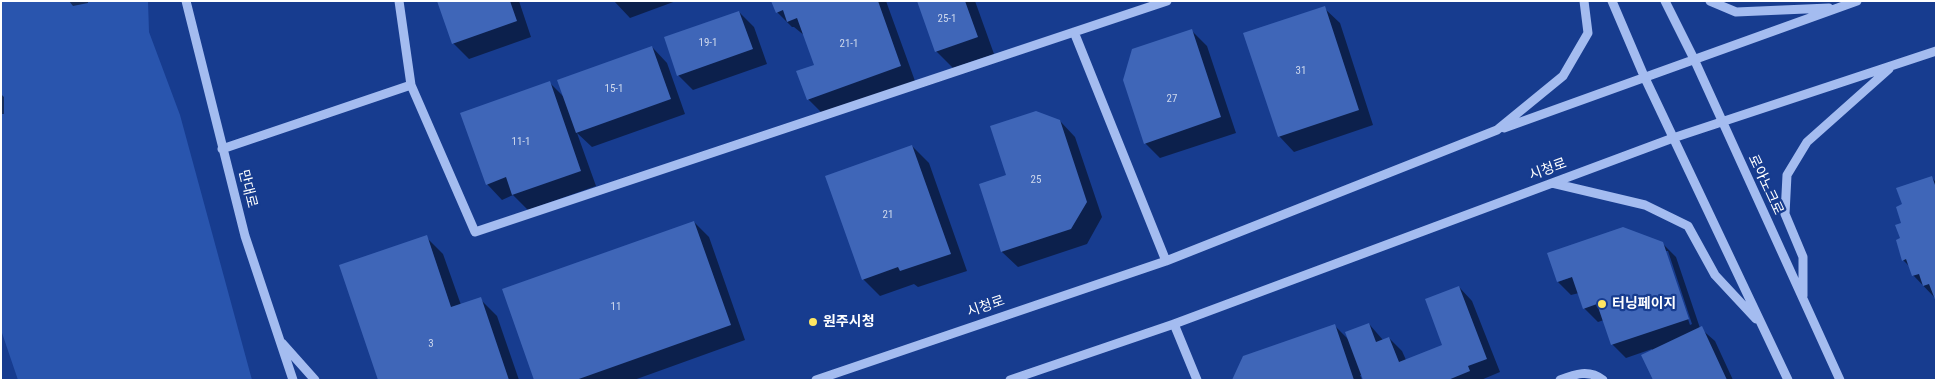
<!DOCTYPE html>
<meta charset="utf-8">
<style>
body{margin:0}
#map{position:relative;width:1937px;height:381px;overflow:hidden;background:#173c8f;font-family:"Roboto Condensed",sans-serif}
canvas{display:block}
.frame{position:absolute;inset:0;border:2px solid #fff;pointer-events:none}
</style>
<div id="map">
<canvas width="1937" height="381"></canvas>
<div class="frame"></div>
</div>
<script>
const context = document.querySelector('canvas').getContext('2d');
context.lineJoin = 'round';
function paint(path, color) { context.fillStyle = color; context.fill(path, 'evenodd'); }
function stroke(path, color, width, dash) { context.strokeStyle = color; context.lineWidth = width; context.lineCap = dash ? 'butt' : 'round'; context.setLineDash(dash || []); context.stroke(path); }
function write(font, color, halo, rows, align = 'center') {
  context.font = font + ' "Roboto Condensed","Noto Sans KR",sans-serif'; context.lineWidth = 4.5; context.setLineDash([]); context.textBaseline = 'middle'; context.strokeStyle = halo; context.fillStyle = color; for (const [text, x, y, turn = 0] of rows) {
    context.save(); context.translate(x, y); context.rotate((+turn || 0) * Math.PI / 180); context.textAlign = isNaN(turn) ? turn : align; if (halo) context.strokeText(text, 0, 0); context.fillText(text, 0, 0); context.restore();
  }
}
const green = new Path2D(`
 M1,1H148L149,32L180,115L252,380H18L1,330Z`);
const shadow = new Path2D(`
 M69,1H88V3L73,6Z
 M439,1H519L531,37L469,59L453,43Z
 M614,1H676L630,18Z
 M773,1H886L915,81L823,114L808,99L815,66L805,36L794,27H792L777,12Z
 M918,1H975L994,54L953,68L936,51Z
 M1324,8L1340,23L1373,125L1294,152L1279,136Z
 M739,12L754,27L767,64L693,90L678,75Z
 M1192,31L1207,46L1236,133L1160,158L1145,143Z
 M652,47L667,63L685,114L592,147L577,133L596,186L528,210L513,195L502,200L487,184L550,83L564,97Z
 M1,94L4,97V114H1Z
 M1060,121L1075,137L1102,217L1087,244L1018,267L1002,252L980,185L1008,176Z
 M912,146L929,163L967,271L918,287L914,284L880,296L863,279Z
 M1931,177L1936,182V299L1913,275L1911,268L1903,260L1898,240L1901,239L1904,205Z
 M694,222L709,237L745,340L634,380H535Z
 M426,237L443,254L461,305L480,299L497,316L519,380H379Z
 M1662,243L1676,257L1700,328L1715,341L1733,380H1654L1652,349L1626,358L1612,344L1604,320L1598,322L1584,308L1579,293L1571,295L1558,282ZM1665,251H1668L1692,324L1690,325Z
 M1459,287L1472,301L1500,372L1481,380H1365L1363,375H1360L1362,380H1233L1335,326L1349,340L1369,324L1383,340L1389,338L1402,351L1406,360L1444,346Z`);
const building = new Path2D(`
 M437,1H510L517,21L452,44Z
 M771,1H878L901,66L807,100L796,71L814,65L797,18L787,22L783,10L776,13Z
 M917,1H965L978,37L935,52Z
 M1325,6L1359,110L1278,137L1243,33Z
 M739,11L753,49L677,76L664,37Z
 M1192,29L1221,117L1144,144L1123,80L1132,49Z
 M652,46L671,99L576,133L557,80Z
 M550,81L581,171L512,195L506,177L486,185L460,113Z
 M1036,111L1060,120L1087,202L1071,229L1001,252L979,184L1006,175L990,126Z
 M912,145L951,254L900,271L898,267L862,280L825,176Z
 M1932,176L1936,188V302L1929,284L1923,286L1919,274L1912,276L1906,259L1902,261L1896,240L1900,238L1895,225L1901,223L1896,207L1902,204L1896,188Z
 M694,221L731,325L576,380H534L502,289Z
 M1623,227L1663,242L1689,319L1611,345L1597,304L1583,309L1572,277L1557,282L1547,253Z
 M427,235L451,307L481,297L509,380H378L339,265Z
 M1459,286L1487,359L1468,366L1470,371L1448,380H1363L1345,332L1369,323L1376,342L1389,337L1399,362L1442,345L1425,299Z
 M1335,324L1354,380H1232L1243,356Z
 M1702,326L1727,380H1653L1641,355Z`);
const minor = new Path2D(`
 M186,1L245,236L293,380
 M399,1L411,85L475,232L1167,1
 M1612,1L1644,76L1788,380
 M1665,1L1694,59L1840,380
 M1710,1L1736,12L1829,8
 M1074,32L1166,261
 M1504,128L1857,1
 M222,149L411,85
 M1552,183L1645,205L1688,226L1715,275L1756,319
 M1803,296V257L1785,214L1787,175L1807,142L1889,69
 M1174,324L1197,380
 M282,343L315,380
 M816,380L1166,261L1497,130L1563,76L1588,33L1584,1
 M1010,380L1174,324L1673,138L1936,51
 M1560,380C1575,374 1589,369 1603,380`);
const markers = [
 [1602,304,5,"#ffe662"],
 [813,322,5,"#ffe662"]
];
const numberNames = [
 ["25-1",947,19],
 ["19-1",708,43],
 ["21-1",849,44],
 ["31",1301,71],
 ["15-1",614,89],
 ["27",1172,99],
 ["11-1",521,142],
 ["25",1036,180],
 ["21",888,215],
 ["11",616,307],
 ["3",431,344]
];
const streetNames = [
 ["시청로",1548,170,-20],
 ["로아노크로",1765,185,65],
 ["만대로",247,189,76],
 ["시청로",986,307,-19]
];
const poiNames = [
 ["터닝페이지",1612,304],
 ["원주시청",823,322]
];
paint(green, '#2955ae');
paint(shadow, '#0007');
paint(building, '#3f66b8');
stroke(minor, '#a4bcf0', 9);
for (const [x, y, r, color] of markers) { const dot = new Path2D(); dot.arc(x, y, r, 0, 2 * Math.PI); context.fillStyle = color; context.fill(dot); stroke(dot, '#173c8f', 2); }
write('11px', '#cfd9ed', null, numberNames);
write('14px', '#fff', '#173c8f', streetNames);
write('bold 14px', '#fff', '#173c8f', poiNames, 'left');
</script>
